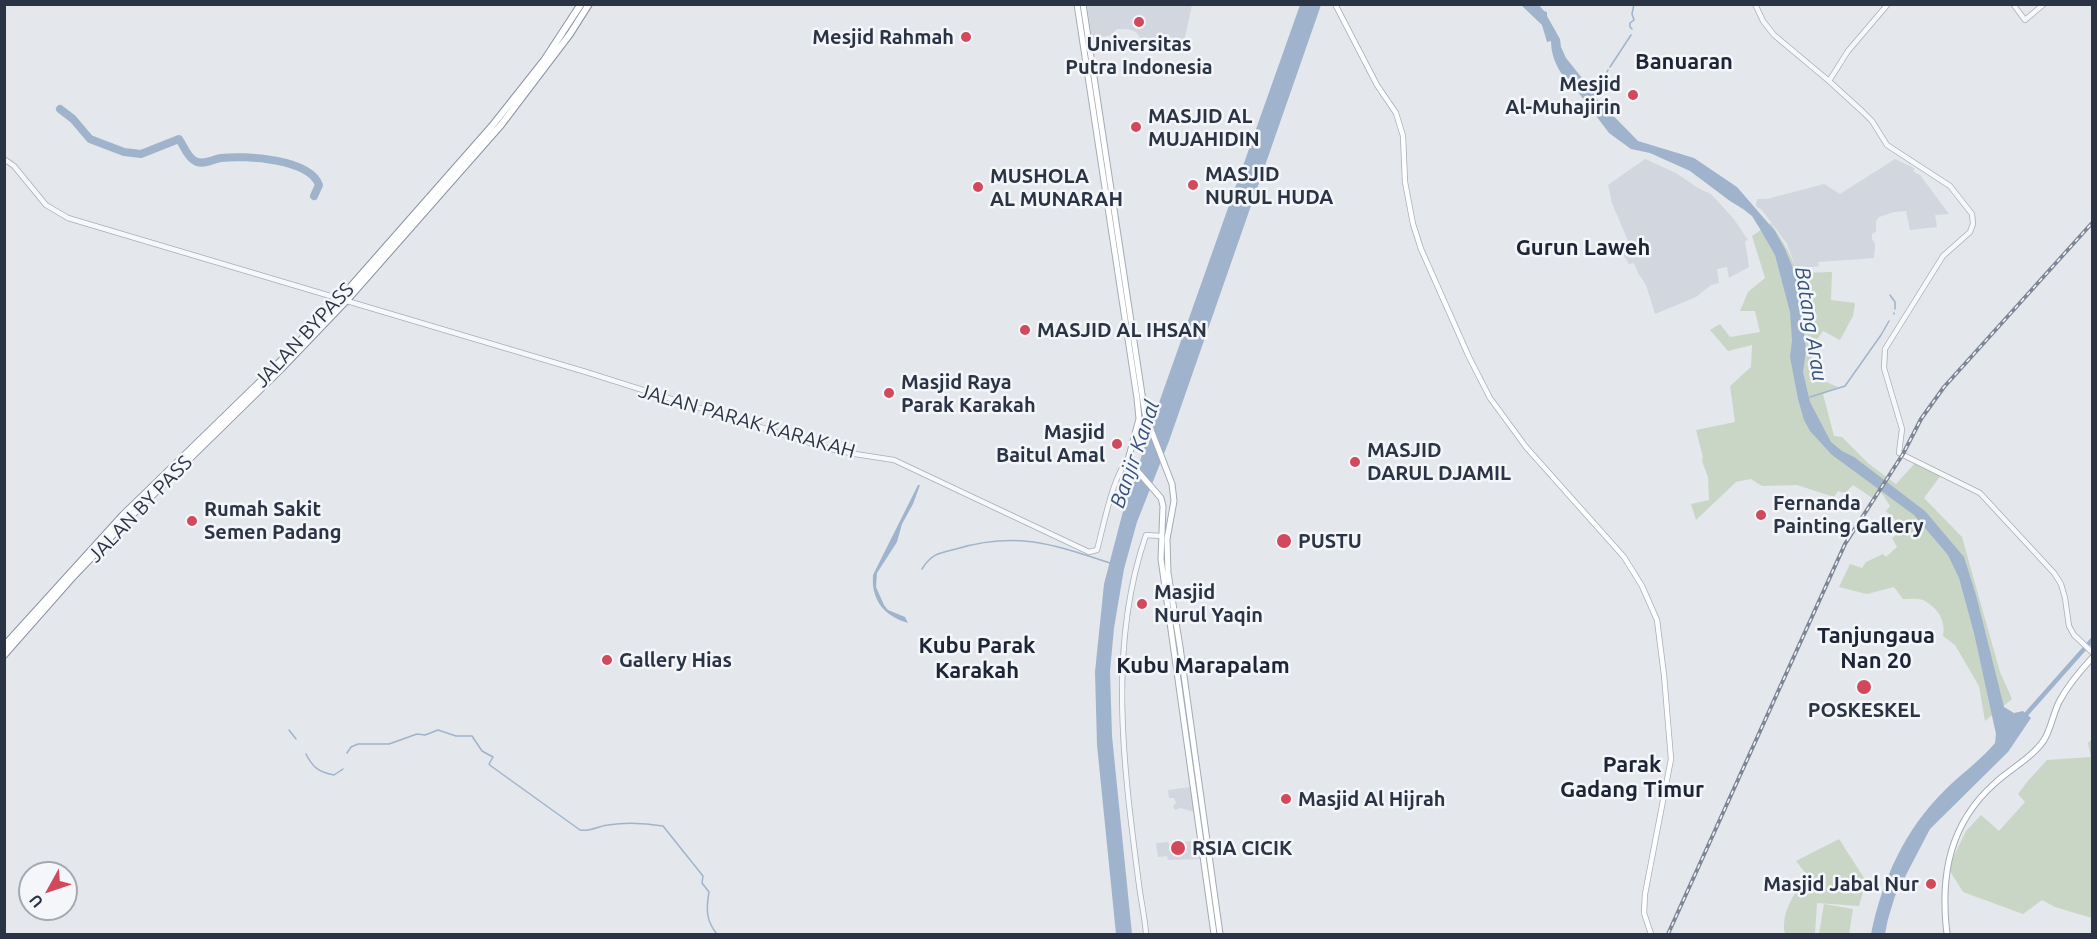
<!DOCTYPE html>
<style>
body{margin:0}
#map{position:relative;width:2097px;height:939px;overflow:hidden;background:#e4e7ec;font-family:Ubuntu,sans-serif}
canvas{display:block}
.frame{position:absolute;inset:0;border:6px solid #2b3445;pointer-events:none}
.north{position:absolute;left:18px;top:861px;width:60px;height:60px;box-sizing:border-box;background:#f4f6f9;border:2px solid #a4a8b1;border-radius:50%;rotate:230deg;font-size:16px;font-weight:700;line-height:24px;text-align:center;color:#2b3445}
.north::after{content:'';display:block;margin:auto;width:21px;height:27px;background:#d1495b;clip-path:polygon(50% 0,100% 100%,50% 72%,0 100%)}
</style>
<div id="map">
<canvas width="2097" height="939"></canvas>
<div class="frame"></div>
<div class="north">U</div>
</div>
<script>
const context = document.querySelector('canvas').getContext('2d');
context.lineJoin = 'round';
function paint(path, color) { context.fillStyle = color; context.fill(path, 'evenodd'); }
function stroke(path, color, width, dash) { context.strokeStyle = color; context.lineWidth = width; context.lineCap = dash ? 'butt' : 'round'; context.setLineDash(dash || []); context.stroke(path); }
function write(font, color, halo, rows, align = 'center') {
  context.font = font + ' Ubuntu,sans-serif'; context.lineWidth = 5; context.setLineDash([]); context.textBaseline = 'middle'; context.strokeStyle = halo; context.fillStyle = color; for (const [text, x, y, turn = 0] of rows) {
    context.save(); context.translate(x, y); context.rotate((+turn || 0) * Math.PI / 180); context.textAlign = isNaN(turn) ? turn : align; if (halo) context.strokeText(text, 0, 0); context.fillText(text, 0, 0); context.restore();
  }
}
const built = new Path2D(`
 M1087,5V4L1192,5L1183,46L1148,48L1136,32L1128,29H1117L1111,35L1092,39Z
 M1645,159L1676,173L1698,188L1711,194L1733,218L1748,240L1745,241L1749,267L1729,278L1727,267L1717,269L1719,283L1711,285L1696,297L1655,314L1646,285L1638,273L1634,263L1629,264L1622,253L1628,241L1612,203L1608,185Z
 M1895,159L1914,168V172L1920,175L1949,214L1935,215L1937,227L1910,230L1906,211L1894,212L1879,217L1876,222V231L1872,234V240L1874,241L1875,246L1874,258L1818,262L1819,266L1796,269L1787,244L1762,210L1756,206L1757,199H1767L1824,184L1840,194Z
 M1190,787L1195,812L1180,808L1175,810L1173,806L1176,803L1174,798H1169L1168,790Z
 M1197,840L1201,859L1168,860L1167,856L1158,857L1156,843L1168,842L1169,844Z`);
const green = new Path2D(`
 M1771,223L1787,249L1798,273L1832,272L1831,300L1855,303L1853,316L1840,340L1823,331C1813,346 1804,352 1818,367L1813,371L1815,377L1838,387L1823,394L1834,436L1842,437L1869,464L1896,484L1915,463L1941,475L1924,498L1962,537L2000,672L2012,699L1985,721L1979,686L1955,645L1943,636C1946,620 1938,608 1923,600C1918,598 1909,599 1903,599L1894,587L1867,594L1839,587L1850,564L1862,568L1866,562L1883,554L1886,557L1897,547L1892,538L1905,529L1886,511L1890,506L1881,492L1874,499L1853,485L1845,493L1838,491L1834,497L1797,485L1762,486L1751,479L1736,482L1696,520L1691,504L1709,500L1708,477L1702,461L1703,457L1696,430L1735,422L1730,386L1751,367L1752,345L1728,351L1710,330L1720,324L1730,337L1760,332L1755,311H1740L1748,292L1765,278L1752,236Z
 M2092,739V918L2055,907L2042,900L2023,914L1963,892L1948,868L1966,831L1981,815L1999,831L2025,802L2018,794L2027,782L2047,760L2091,757L2088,743Z
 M1839,839L1866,881L1859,906L1817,903L1815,934H1785C1780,913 1796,891 1807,875L1796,861Z
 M1824,904L1853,909L1849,934H1819Z`);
const water = new Path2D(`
 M1300,5H1321L1169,441L1137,522L1124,569L1114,628L1110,671L1112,736L1132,934H1116L1097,745L1095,672L1104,584L1126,500L1136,477L1138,467L1155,414Z
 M1521,5H1539L1544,11L1547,12V16L1560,39L1561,47L1566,58L1582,78H1584V82H1586L1593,93H1596L1595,97L1638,141L1694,158L1737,187L1775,231L1785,249L1797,278L1806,350L1803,372L1810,402L1831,442L1842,451L1854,457L1925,511L1964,557L1976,595L2004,707L2014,713L2023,711L2031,718L2008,752L1930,829L1895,896L1888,919L1885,934H1871C1882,880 1905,829 1945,790C1961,774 1981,760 1995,743L1996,734L1974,633L1959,578L1948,555L1914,515L1832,455L1810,431L1804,420L1798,399L1790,357L1792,340L1790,312L1775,255L1760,229L1752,216L1743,209L1730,201L1690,171L1650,153L1631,149L1609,133L1578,92L1576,93L1575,88C1561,77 1551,59 1551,41L1547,42L1542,25Z
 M918,485H920L913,504L902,524L897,542L877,573L876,587L884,605L888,610L905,617L908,623C884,616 871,600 873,575Z`);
const stream = new Path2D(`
 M1632,29L1630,27V23L1634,20L1632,14L1634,4
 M1610,67L1631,35
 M1596,94L1597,90L1602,92L1601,85L1608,70
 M1890,295L1895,302V309
 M1894,314V313
 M1810,397L1845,386L1881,335L1889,321
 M922,569C931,554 939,553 956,549C1016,531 1052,544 1110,563
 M289,730L296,739
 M347,753L351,747L358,744H389L417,734L425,735L438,730L456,736H472L482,751L493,757L489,764L491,766L580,830C590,832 598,826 608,825C627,822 644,823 663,826L703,876L702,883L709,892C706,909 706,921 717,934
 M306,754C313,768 319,772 334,775L343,769`);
const canal = new Path2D(`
 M2022,719L2092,640`);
const river = new Path2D(`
 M60,109L73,119L90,139L124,152L141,154L179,139C184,146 187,157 195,161C203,166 213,159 221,158C246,155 310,159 319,185L314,196`);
const tertiary = new Path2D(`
 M1755,4L1763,21L1774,35L1829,81L1863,112L1872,121L1887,145L1950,186L1972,214L1973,224L1970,232L1943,256L1885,349L1884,368L1902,429L1899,453L1980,493L2054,573L2061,584L2065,598L2069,626L2074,635L2092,652
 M2013,4L2025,20L2044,4
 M1829,81L1848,51L1888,4
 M4,159L14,166L46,205L68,218L586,372L826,448L855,454L894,460L1089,552L1097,550C1103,528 1113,475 1128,460
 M1146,934C1145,918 1141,901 1139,885C1124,769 1107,648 1146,535L1161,536`);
const secondary = new Path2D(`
 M1335,4L1377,85L1396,113L1403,136L1405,182L1413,224L1421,249L1469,357L1490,398L1526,447L1624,557L1642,586L1657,620L1664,675L1671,759L1645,894L1644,913L1651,934`);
const primary = new Path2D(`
 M1077,4L1137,398L1139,419L1128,460L1161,498L1163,506L1161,559L1214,934
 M1083,4L1145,414L1172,484L1174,501L1167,539L1168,573L1180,647L1220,934
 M1947,934C1940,876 1949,824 1995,783C2010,769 2032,758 2044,740C2051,729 2053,714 2059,702C2068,685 2080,671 2092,658`);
const trunk = new Path2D(`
 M4,646L123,515L267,375L331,309L492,126L545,59L581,4
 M4,655L71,579L131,516L281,369L347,300L501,125L570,34L589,4`);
const rail = new Path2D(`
 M1668,934L1845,544L1903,454L1921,419L1944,387L2092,223`);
const markers = [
 [1139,22,6,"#d1495b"],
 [966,37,6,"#d1495b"],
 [1633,95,6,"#d1495b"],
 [1136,127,6,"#d1495b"],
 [1193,185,6,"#d1495b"],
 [978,187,6,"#d1495b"],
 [1025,330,6,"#d1495b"],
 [889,393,6,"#d1495b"],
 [1117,444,6,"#d1495b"],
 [1355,462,6,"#d1495b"],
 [1761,515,6,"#d1495b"],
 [192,521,6,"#d1495b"],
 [1284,541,8,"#d1495b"],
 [1142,604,6,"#d1495b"],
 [607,660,6,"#d1495b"],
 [1864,687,8,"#d1495b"],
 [1286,799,6,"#d1495b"],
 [1178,848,8,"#d1495b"],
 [1931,884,6,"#d1495b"]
];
const poiNames = [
 ["Mesjid Rahmah",954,37,"right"],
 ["Universitas",1139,44,"center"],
 ["Putra Indonesia",1139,67,"center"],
 ["Mesjid",1621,84,"right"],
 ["Al-Muhajirin",1621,107,"right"],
 ["MASJID AL",1148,116],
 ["MUJAHIDIN",1148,139],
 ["MASJID",1205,174],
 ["NURUL HUDA",1205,197],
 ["MUSHOLA",990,176],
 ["AL MUNARAH",990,199],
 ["MASJID AL IHSAN",1037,330],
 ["Masjid Raya",901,382],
 ["Parak Karakah",901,405],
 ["Masjid",1105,432,"right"],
 ["Baitul Amal",1105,455,"right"],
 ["MASJID",1367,450],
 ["DARUL DJAMIL",1367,473],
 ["Fernanda",1773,503],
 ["Painting Gallery",1773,526],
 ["Rumah Sakit",204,509],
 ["Semen Padang",204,532],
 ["PUSTU",1298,541],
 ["Masjid",1154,592],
 ["Nurul Yaqin",1154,615],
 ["Gallery Hias",619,660],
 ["POSKESKEL",1864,710,"center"],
 ["Masjid Al Hijrah",1298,799],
 ["RSIA CICIK",1192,848],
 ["Masjid Jabal Nur",1919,884,"right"]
];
const streetNames = [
 ["JALAN BYPASS",304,335,-47],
 ["JALAN PARAK KARAKAH",747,421,16],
 ["JALAN BY PASS",140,509,-46]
];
const waterNames = [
 ["Batang Arau",1811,324,81],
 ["Banjir Kanal",1135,454,-71]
];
const quarterNames = [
 ["Banuaran",1684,62],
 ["Gurun Laweh",1583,248],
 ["Tanjungaua",1876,636],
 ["Nan 20",1876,661],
 ["Kubu Parak",977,646],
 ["Karakah",977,671],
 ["Kubu Marapalam",1203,666],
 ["Parak",1632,765],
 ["Gadang Timur",1632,790]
];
paint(built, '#d2d6de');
paint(green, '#c9d6c5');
paint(water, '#9fb4cc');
stroke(stream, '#9fb4cc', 1.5);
stroke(canal, '#9fb4cc', 4.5);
stroke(river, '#9fb4cc', 8);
stroke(tertiary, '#a9aeb7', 6);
stroke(secondary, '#a9aeb7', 6);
stroke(primary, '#a3abb8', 7);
stroke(trunk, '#8b94a3', 8);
stroke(tertiary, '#f7f8fa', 4.5);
stroke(secondary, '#fff', 4.5);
stroke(primary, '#fff', 5);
stroke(trunk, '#fff', 6);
stroke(rail, '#7d8696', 4);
stroke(rail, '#f4f6f9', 1.5, [4.5]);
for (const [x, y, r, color] of markers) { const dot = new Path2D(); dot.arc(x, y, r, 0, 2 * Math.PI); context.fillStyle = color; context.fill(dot); stroke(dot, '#f4f6f9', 2); }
write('bold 20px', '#2b3445', '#f4f6f9', poiNames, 'left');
write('20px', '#2b3445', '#f4f6f9', streetNames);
write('italic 21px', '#34527a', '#f4f6f9', waterNames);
write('bold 22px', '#1d2536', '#f4f6f9', quarterNames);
</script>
